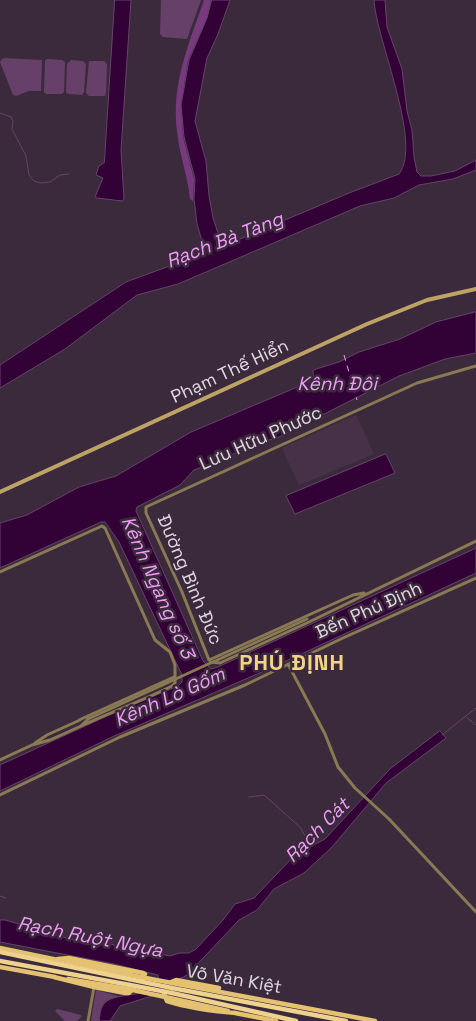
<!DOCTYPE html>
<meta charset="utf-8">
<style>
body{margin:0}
canvas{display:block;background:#3b2a3c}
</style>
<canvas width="476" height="1021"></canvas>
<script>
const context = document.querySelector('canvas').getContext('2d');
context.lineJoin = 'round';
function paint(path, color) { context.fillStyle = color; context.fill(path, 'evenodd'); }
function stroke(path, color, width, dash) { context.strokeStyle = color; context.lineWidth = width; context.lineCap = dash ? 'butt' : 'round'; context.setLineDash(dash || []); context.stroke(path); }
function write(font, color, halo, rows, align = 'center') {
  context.font = font + ' "Space Grotesk",sans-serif'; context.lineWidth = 5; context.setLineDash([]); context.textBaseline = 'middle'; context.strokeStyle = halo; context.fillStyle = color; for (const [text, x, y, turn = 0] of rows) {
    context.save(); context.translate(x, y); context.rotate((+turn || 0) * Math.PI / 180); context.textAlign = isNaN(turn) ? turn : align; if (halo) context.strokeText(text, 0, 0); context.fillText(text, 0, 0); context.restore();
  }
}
const built = new Path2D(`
 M356,415L374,454L299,485L282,448Z`);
const green = new Path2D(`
 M161,0H201L187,39L163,37L160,34Z
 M5,58L42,60L41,91H29L16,96L13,95L0,62L2,59Z
 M47,59L62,60L65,62L64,92L62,94H46L44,92L45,61Z
 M71,60L83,61L86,64L84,92L82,95L69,94L66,93L67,64Z
 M89,61H104L107,64L106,93L105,96H89L86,93Z
 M96,990L122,997C104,1000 102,1003 99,1021H91Z
 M57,1009L81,1015L82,1016L77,1021H65L55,1011Z`);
const forest = new Path2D(`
 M204,0H211L207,18L188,60L181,105L183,137L194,179L193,201L190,199C188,176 179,154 177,131C171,84 189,44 204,0Z`);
const water = new Path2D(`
 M115,0H131L121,150L124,199L122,201L97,198L95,197L103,178L96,175L99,166L104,163Z
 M212,0H230L218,34L207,58L195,121L206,161L209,196L213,218L218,233L228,240L240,239L349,193L399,174C423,143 376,39 374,0H385L387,27L402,69L407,111L412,130L414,157L417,172L421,176H431L455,171L476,160V170L453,179L419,185L394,198L360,206L178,284L137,295L65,349L0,388V365L126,282L191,258L202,252V241L197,224L194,199L195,179L184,137L181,105L189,60L207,18Z
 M476,312V353L445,359L399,376L279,437L250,446L216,462L194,470L180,485L137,507L136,511L203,661L211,669L218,667L476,548V573L271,668L112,737L0,791V765L118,711L178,686L182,682V675L119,542L105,522H101L0,568V523L27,515L79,487L116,476L191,432L302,385L314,381L313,370L339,362L359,352L400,339L436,322Z
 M386,454L395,473L295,514L286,496Z
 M440,731L446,738L386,783L332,847L304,873L274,889L257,910L239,920L189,973L184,977L168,982L155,995L120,1006L110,1021H99C100,1016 100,1009 103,1005C112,991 146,999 159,984L158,975L114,964L0,942V920H5L87,944H110L170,956L179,953H189L196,949L223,920L235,904L254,898L296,854L325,839L390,769Z`);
const stream = new Path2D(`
 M0,113L11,117L13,121L12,129L26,156L29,175L34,181L40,183L50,182L60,175L69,174
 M467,718L476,725
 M442,735L476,708
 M249,797L264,795L300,827L311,846
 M0,896L6,898`);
const ferry = new Path2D(`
 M344,355L357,400`);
const tertiary = new Path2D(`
 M0,572L102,526L105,528L155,640L170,652L175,665V683L172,686C142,701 111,712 81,726
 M209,660L182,592L146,513V507L417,383L476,366
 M209,660L353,595L364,593
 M211,662L220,663L309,622L476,541
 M288,664L325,734L338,767L355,788L389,819L476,912
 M79,720L174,677
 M35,743L47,735L80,720
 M0,760L32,745L50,740L81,726L88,719
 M0,795L120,737L245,685L343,638L476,578
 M88,1021L94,987`);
const secondary = new Path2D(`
 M0,492L367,324L427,300L476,289`);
const primary = new Path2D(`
 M0,948L130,975
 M58,959L69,958L143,973L145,974L141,980
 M0,967L55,977
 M54,977L94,987L125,993H129L134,988
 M68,979L128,989
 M171,982L176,980L219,988
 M172,983L375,1021
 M164,994L167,1001C189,1008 213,1011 236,1013
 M170,998L228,1011
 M235,1013L276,1021`);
const trunk = new Path2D(`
 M0,952L129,979
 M0,961L130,985
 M172,988L346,1021
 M172,993L296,1021`);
const tertiaryBridge = new Path2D(`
 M88,719L307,619`);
const primaryBridge = new Path2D(`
 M130,975L172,983
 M128,989L170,998`);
const trunkBridge = new Path2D(`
 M129,979L172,988
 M130,985L172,993`);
const streetNames = [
 ["Phạm Thế Hiển",230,372,-25],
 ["Lưu Hữu Phước",261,439,-24],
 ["Đường Bình Đức",189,580,67],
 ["Bến Phú Định",369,611,-24],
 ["Võ Văn Kiệt",234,980,10]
];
const waterNames = [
 ["Rạch Bà Tàng",225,241,-21],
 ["Kênh Đôi",337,385],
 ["Kênh Ngang số 3",157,588,66],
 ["Kênh Lò Gốm",170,698,-24],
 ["Rạch Cát",318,831,-45],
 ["Rạch Ruột Ngựa",90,938,11]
];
const districtNames = [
 ["PHÚ ĐỊNH",292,664]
];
paint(built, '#473149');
paint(green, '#664069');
paint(forest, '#783a7e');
paint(water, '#320236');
stroke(water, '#67426a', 1);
stroke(stream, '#67426a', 1);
stroke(ferry, '#f29cfa', 1, [6, 5]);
stroke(tertiary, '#8a7a54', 3);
stroke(secondary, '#bda365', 4);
stroke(primary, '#e4c271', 4.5);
stroke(trunk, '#eed28e', 4.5);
stroke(tertiaryBridge, '#8a7a54', 3);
stroke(primaryBridge, '#e4c271', 4.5);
stroke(trunkBridge, '#eed28e', 4.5);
write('18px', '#e2d7e3', '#3b2a3c', streetNames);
write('italic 19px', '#f29cfa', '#3b2a3c', waterNames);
context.letterSpacing = '1px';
write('bold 22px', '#f2d388', '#3b2a3c', districtNames);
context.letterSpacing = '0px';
</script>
